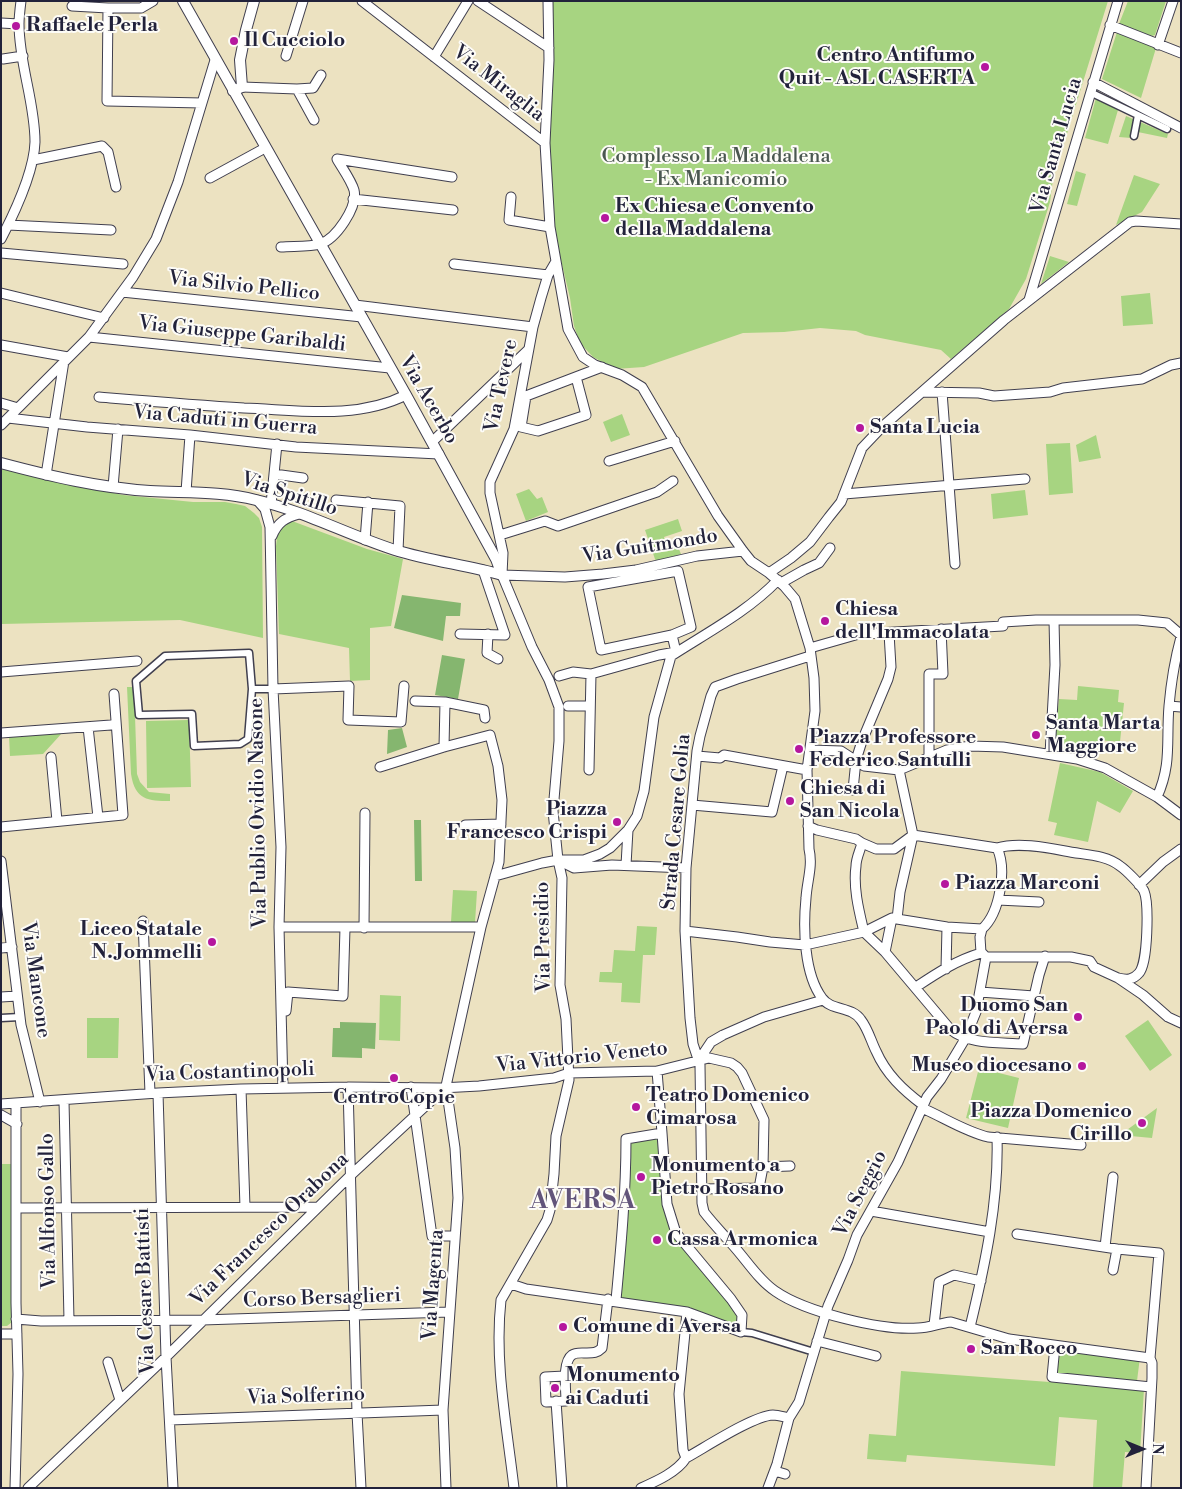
<!DOCTYPE html>
<style>
body{margin:0}
#map{position:relative;width:1182px;height:1489px;overflow:hidden;background:#ece2c1;font-family:"Libre Bodoni",serif}
canvas{display:block}
.frame{position:absolute;inset:0;border:2px solid #22223b;pointer-events:none}
.north{position:absolute;left:1117px;top:1424px;width:50px;height:50px;-webkit-text-stroke:4px #fdfcf7;paint-order:stroke;rotate:90deg;font-size:14px;font-weight:700;line-height:20px;text-align:center;color:#22223b}
.north::after{content:'';display:block;margin:auto;width:18px;height:22px;background:#22223b;clip-path:polygon(50% 0,100% 100%,50% 72%,0 100%)}
</style>
<div id="map">
<canvas width="1182" height="1489"></canvas>
<div class="frame"></div>
<div class="north">N</div>
</div>
<script>
const context = document.querySelector('canvas').getContext('2d');
context.lineJoin = 'round';
function paint(path, color) { context.fillStyle = color; context.fill(path, 'evenodd'); }
function stroke(path, color, width, dash) { context.strokeStyle = color; context.lineWidth = width; context.lineCap = dash ? 'butt' : 'round'; context.setLineDash(dash || []); context.stroke(path); }
function write(font, color, halo, rows, align = 'center') {
  context.font = font + ' "Libre Bodoni",serif'; context.lineWidth = 4; context.setLineDash([]); context.textBaseline = 'middle'; context.strokeStyle = halo; context.fillStyle = color; for (const [text, x, y, turn = 0] of rows) {
    context.save(); context.translate(x, y); context.rotate((+turn || 0) * Math.PI / 180); context.textAlign = isNaN(turn) ? turn : align; if (halo) context.strokeText(text, 0, 0); context.fillText(text, 0, 0); context.restore();
  }
}
const green = new Path2D(`
 M552,1H1108L1053,179L1050,202L1026,279L1009,309L951,359L941,350L865,335L856,331L820,328L784,332L743,333L644,367L615,369L593,357L580,343L574,326L570,298L553,227L548,151L553,46Z
 M1128,1H1166L1155,35L1152,36L1119,24Z
 M1117,32L1156,48L1141,98L1102,79Z
 M1096,98L1118,110L1108,144L1085,138Z
 M1126,116L1168,134L1167,138L1133,131L1131,138L1119,137Z
 M1076,171L1086,174L1077,206L1067,204Z
 M1134,175L1160,184L1142,212L1116,225Z
 M1050,256L1069,262L1041,284Z
 M1150,293L1153,324L1123,326L1121,296Z
 M622,414L630,435L611,442L603,422Z
 M1096,435L1101,458L1079,462L1076,445Z
 M1070,443L1073,493L1049,495L1046,444Z
 M1,469L123,495L193,502H225L236,504L245,506L254,513L259,518L262,527L263,638L180,620L1,624Z
 M529,489L537,499L542,497L548,512L526,521L516,494Z
 M1025,490L1028,515L993,519L991,494Z
 M678,519L682,531L664,537L668,550L678,547L681,554L656,562L645,530Z
 M292,521L367,549L403,559L391,626L370,628V680L350,681L349,648L279,634L276,546L278,530L288,522Z
 M1078,686L1119,690L1118,702L1124,703L1120,742L1098,740L1096,755L1054,751L1059,699L1077,700Z
 M127,687H134L137,774L140,782L149,792L170,794V801C148,801 135,800 131,774Z
 M189,720L191,787L147,788L146,721Z
 M63,732L43,754L10,756L9,736Z
 M1060,763L1100,772L1133,791L1120,813L1097,801L1088,842L1054,835L1057,823L1048,821Z
 M453,890L477,891L475,923L451,922Z
 M637,926L657,927L655,955H643L640,1003L621,1002L622,983L599,982L600,972H612L614,950L635,951Z
 M380,995L401,996L400,1041L379,1040Z
 M87,1018H119L118,1058H87Z
 M1148,1020L1172,1055L1150,1071L1125,1036Z
 M979,1068L1019,1078L1008,1128L966,1118Z
 M1157,1108L1152,1138L1120,1135Z
 M659,1135L666,1213L673,1237L726,1297L739,1318L737,1327L617,1299L627,1140Z
 M1,1164H12V1322L7,1326H1Z
 M1058,1349L1140,1357L1137,1381L1056,1373Z
 M901,1371L1144,1389L1140,1453L1125,1452L1122,1488H1093L1097,1420L1059,1417L1055,1466L907,1455L906,1462L867,1459L869,1434L896,1436Z`);
const forest = new Path2D(`
 M402,595L461,603L460,616H446L443,641L394,628Z
 M442,655L465,659L458,699L435,695Z
 M402,728L407,747L387,754L388,730Z
 M414,820H421L422,881H415Z
 M340,1022L376,1023L375,1049L362,1048V1058L332,1057L333,1028H340Z`);
const pedestrian = new Path2D(`
 M1094,94L1167,129
 M1134,136L1138,115
 M252,689L248,739L240,744L194,746L192,714L139,715L136,681L165,656L249,653L252,689H273
 M1,1018L20,1017
 M741,1332L752,1333L814,1352`);
const minor = new Path2D(`
 M153,1L141,8H108L107,101L202,103
 M362,1L545,143
 M478,1L549,48
 M548,1L549,60L545,143L550,227L568,329L583,357L595,365L622,375L642,387L718,516L743,551L751,561L769,573L784,586L795,599L810,648L814,678L815,711L807,770L809,849C813,866 807,881 806,898C803,928 804,974 822,998C831,1011 852,1006 861,1020C868,1029 871,1041 876,1051C886,1074 903,1090 923,1105
 M72,6L108,8
 M1,23L19,24
 M1110,25L1181,53
 M1158,45L1173,1
 M286,56L303,1
 M434,57L468,1
 M3,59L23,56
 M1093,82L1181,128
 M242,87L297,89L313,88L321,75
 M297,89L314,120
 M33,160L102,146L108,152L116,187
 M210,178L265,148
 M511,197L509,220L550,227
 M353,199L453,210
 M8,225L111,230
 M1,239C15,212 34,172 35,142C35,102 19,64 19,24C19,17 20,9 21,1
 M281,247C292,246 310,247 320,244C336,239 358,207 354,190C351,180 342,168 337,159L452,177
 M1,253L123,264
 M454,264L548,275
 M122,292L362,317
 M1,293L104,318
 M1029,300L1118,1
 M355,305L533,327
 M89,337L390,368
 M1,345L68,357
 M576,377L586,415L538,431L521,427L526,396L602,367
 M922,392L979,393L994,396L1050,392L1063,388L1142,379L1171,365L1181,363
 M942,392L955,564
 M99,397C148,401 196,405 244,408C299,410 356,420 406,395
 M1,403L18,408
 M8,418L87,427L190,435L296,447L439,454
 M1,425L89,337L133,277L156,239L178,182L215,60
 M433,441L528,350
 M609,461L675,441
 M274,474L303,478
 M46,475L64,361
 M113,487L118,429
 M186,492L190,435
 M844,494L1025,479
 M257,500L265,509L270,527L273,689L281,847L279,927L283,1088
 M336,500L400,506L398,551
 M271,504L277,444
 M500,535L545,521L558,526L657,492L673,481
 M272,536C278,522 285,518 299,514
 M365,540L368,502
 M769,573L791,558L810,542L829,517L841,502L862,448L882,427L1004,320L1130,222L1136,221L1181,224
 M502,575L565,577L603,574L636,570L697,556L743,551
 M781,583L804,570L819,563L830,548
 M460,634L505,635L483,570
 M488,634L487,653L498,659
 M810,648L859,634L1003,626V622L1036,620H1138L1167,623L1181,635
 M810,656L737,679L715,687L711,696L700,736L697,751L686,868L685,931L690,1018L693,1044L700,1065L702,1203L704,1212C714,1225 726,1237 737,1250C749,1264 760,1281 775,1291C805,1312 882,1331 918,1328C929,1328 940,1323 951,1322L1009,1339L1150,1358L1152,1363V1378L1146,1488
 M1,672L137,661
 M559,676L573,672L591,674L659,655L676,652L672,635L601,650L588,587L678,571L691,627L672,635
 M273,689L349,686L348,720L401,722L404,686
 M415,701L445,702L444,747
 M445,702L484,710L485,718
 M568,706H590
 M1169,706L1181,707
 M88,727L98,817
 M1,733L111,725
 M811,750L841,751L864,766L899,770L947,750L970,746L1003,747L1077,759L1105,768L1157,797L1181,815
 M1050,754L1055,665L1054,620
 M697,756L720,758L724,755L807,770
 M51,757L57,821
 M929,757V674H943L941,629
 M380,767L444,747L490,735L498,766L502,800L499,862L481,927L446,1086L455,1148L458,1198L443,1410L446,1488
 M589,770L591,674
 M853,790L856,760L862,741L888,679L891,667L889,633
 M1157,797C1172,764 1166,741 1169,706C1171,683 1175,659 1181,637
 M692,805L772,812L783,766
 M465,825L501,824
 M808,826L817,830L856,839L862,843L876,849H894L913,835L899,770
 M1,827L123,815L114,694
 M913,835L997,848C1007,869 1000,913 982,929L947,927L897,919L900,892Z
 M862,843C860,851 856,858 856,866C853,888 859,911 864,932L892,918L897,919
 M997,848C1017,842 1045,847 1065,851C1083,855 1105,854 1120,866C1126,870 1141,885 1144,891C1149,903 1148,963 1139,973C1133,980 1127,980 1118,978
 M1,861L21,1025L40,1102
 M560,861L574,868L612,865L686,868
 M626,865L628,830
 M495,876L542,863L558,860H584L600,854L610,848L628,830L637,816L644,791L654,717L671,656C708,632 747,612 778,580
 M1139,885L1163,862L1181,849
 M998,900L1039,902
 M143,921L150,1093
 M279,927H481
 M364,928L365,813
 M685,931L737,937L770,942L805,945L864,932L885,952L950,1029C969,1045 999,1042 1023,1044L1039,975L1045,956
 M1,948L12,947
 M885,952L892,918
 M981,953L980,937L982,929
 M982,953L986,957H1071L1090,961L1094,967L1118,978L1143,995L1168,1017L1181,1023
 M946,969L947,927
 M916,987C937,973 957,960 981,953
 M980,992L1034,996
 M1,997L17,996
 M286,1011L288,992L343,996L345,928
 M699,1060L711,1042L723,1035L764,1017L823,1000
 M657,1071L662,1133
 M348,1087L357,1413L361,1488
 M411,1087L432,1236H455
 M241,1089L245,1207
 M158,1093L166,1357L173,1488
 M64,1101L69,1320
 M1,1104L158,1093L241,1089L348,1087L441,1088L479,1086L554,1078L569,1073L657,1071L709,1058L731,1063L737,1067L742,1073L764,1120L763,1167L759,1188L702,1189
 M922,1108C945,1118 964,1131 988,1137L1081,1145
 M1,1115L17,1124
 M763,1167L790,1166
 M17,1208L318,1207
 M871,1211L990,1232
 M1017,1234L1117,1249
 M1105,1247L1113,1177
 M1113,1270L1117,1249L1159,1253L1150,1358
 M511,1284L526,1289L687,1312L741,1332L742,1315L731,1299L676,1233L667,1204L662,1133L626,1139C626,1193 621,1247 616,1300
 M687,1312L679,1394L683,1450L686,1458C706,1447 753,1416 773,1415C778,1415 784,1417 789,1418
 M16,1319L41,1321L202,1320L449,1312
 M934,1325L939,1282L954,1275L981,1281
 M970,1327C985,1265 999,1201 997,1137
 M1,1334H17
 M817,1341L876,1356
 M1055,1346L1052,1377L1151,1387
 M108,1362L120,1400
 M565,1376L545,1377L546,1402L566,1401C566,1390 562,1362 572,1355C576,1352 582,1353 587,1353C593,1353 597,1353 602,1348L608,1299
 M556,1401L562,1488
 M170,1420L443,1410
 M775,1471L785,1474
 M15,1488L18,1374L16,1303V1103
 M28,1488L166,1357L351,1175L446,1087
 M514,1488C507,1427 494,1362 501,1300L547,1220L550,1210L554,1174L556,1136L569,1080L566,1019L560,985L562,878L558,860L553,811L559,741V707L549,680L532,647L502,575L503,553L490,493V482L514,429L533,327L541,298L548,275L555,263
 M641,1488C657,1481 677,1472 686,1458
 M768,1488L777,1464L789,1418L799,1402L828,1306L848,1260L857,1235L898,1162L927,1097L941,1079L965,1039L976,1012L986,957`);
const tertiary = new Path2D(`
 M183,1L406,395L496,559L502,575
 M233,91L242,87L240,60L246,30L254,1
 M1,463C50,476 100,488 150,491C186,493 221,491 256,500C304,511 348,535 395,550C430,561 467,565 502,575`);
const markers = [
 [16,26,5,"#b5179e"],
 [234,41,5,"#b5179e"],
 [985,67,5,"#b5179e"],
 [605,218,5,"#b5179e"],
 [860,428,5,"#b5179e"],
 [825,621,5,"#b5179e"],
 [1036,735,5,"#b5179e"],
 [799,749,5,"#b5179e"],
 [790,801,5,"#b5179e"],
 [617,822,5,"#b5179e"],
 [945,884,5,"#b5179e"],
 [212,942,5,"#b5179e"],
 [1078,1017,5,"#b5179e"],
 [1082,1066,5,"#b5179e"],
 [394,1078,5,"#b5179e"],
 [636,1107,5,"#b5179e"],
 [1142,1123,5,"#b5179e"],
 [641,1177,5,"#b5179e"],
 [657,1240,5,"#b5179e"],
 [563,1327,5,"#b5179e"],
 [971,1349,5,"#b5179e"],
 [555,1388,5,"#b5179e"]
];
const poiNames = [
 ["Raffaele Perla",26,26],
 ["Il Cucciolo",244,41],
 ["Centro Antifumo",975,56,"right"],
 ["Quit - ASL CASERTA",975,79,"right"],
 ["Ex Chiesa e Convento",615,207],
 ["della Maddalena",615,230],
 ["Santa Lucia",870,428],
 ["Chiesa",835,610],
 ["dell'Immacolata",835,633],
 ["Santa Marta",1046,724],
 ["Maggiore",1046,747],
 ["Piazza Professore",809,738],
 ["Federico Santulli",809,761],
 ["Chiesa di",800,789],
 ["San Nicola",800,812],
 ["Piazza",607,810,"right"],
 ["Francesco Crispi",607,833,"right"],
 ["Piazza Marconi",955,884],
 ["Liceo Statale",202,930,"right"],
 ["N. Jommelli",202,953,"right"],
 ["Duomo San",1068,1006,"right"],
 ["Paolo di Aversa",1068,1029,"right"],
 ["Museo diocesano",1072,1066,"right"],
 ["Teatro Domenico",646,1096],
 ["Cimarosa",646,1119],
 ["CentroCopie",394,1098,"center"],
 ["Piazza Domenico",1132,1112,"right"],
 ["Cirillo",1132,1135,"right"],
 ["Monumento a",651,1166],
 ["Pietro Rosano",651,1189],
 ["Cassa Armonica",667,1240],
 ["Comune di Aversa",573,1327],
 ["San Rocco",981,1349],
 ["Monumento",565,1376],
 ["ai Caduti",565,1399]
];
const streetNames = [
 ["Via Miraglia",498,84,38],
 ["Via Santa Lucia",1057,146,-74],
 ["Via Silvio Pellico",244,287,6],
 ["Via Giuseppe Garibaldi",242,335,6],
 ["Via Tevere",502,386,-78],
 ["Via Acerbo",428,400,60],
 ["Via Caduti in Guerra",225,421,5],
 ["Via Spitillo",289,495,18],
 ["Via Guitmondo",650,547,-9],
 ["Via Publio Ovidio Nasone",259,813,-91],
 ["Strada Cesare Golia",677,822,-85],
 ["Via Presidio",544,937,-91],
 ["Via Mancone",35,980,82],
 ["Via Vittorio Veneto",582,1058,-6],
 ["Via Costantinopoli",230,1073,-2],
 ["Via Seggio",861,1194,-63],
 ["Via Alfonso Gallo",49,1211,-91],
 ["Via Francesco Orabona",270,1230,-44],
 ["Via Magenta",434,1285,-86],
 ["Via Cesare Battisti",146,1291,-92],
 ["Corso Bersaglieri",322,1299,-2],
 ["Via Solferino",306,1397,-2]
];
const parkNames = [
 ["Complesso La Maddalena",716,157],
 ["- Ex Manicomio",716,180]
];
const districtNames = [
 ["AVERSA",583,1202]
];
paint(green, '#a7d481');
paint(forest, '#85b66f');
stroke(pedestrian, '#403f4f', 9);
stroke(minor, '#403f4f', 11);
stroke(tertiary, '#403f4f', 12);
stroke(pedestrian, '#fff', 6);
stroke(minor, '#fff', 9);
stroke(tertiary, '#fff', 10);
for (const [x, y, r, color] of markers) { const dot = new Path2D(); dot.arc(x, y, r, 0, 2 * Math.PI); context.fillStyle = color; context.fill(dot); stroke(dot, '#fdfcf7', 2); }
write('bold 20px', '#22223b', '#fdfcf7', poiNames, 'left');
write('20px', '#22223b', '#fdfcf7', streetNames);
write('20px', '#4a5750', '#fdfcf7', parkNames);
context.letterSpacing = '1px';
write('bold 25px', '#62547a', '#fdfcf7', districtNames);
context.letterSpacing = '0px';
</script>
